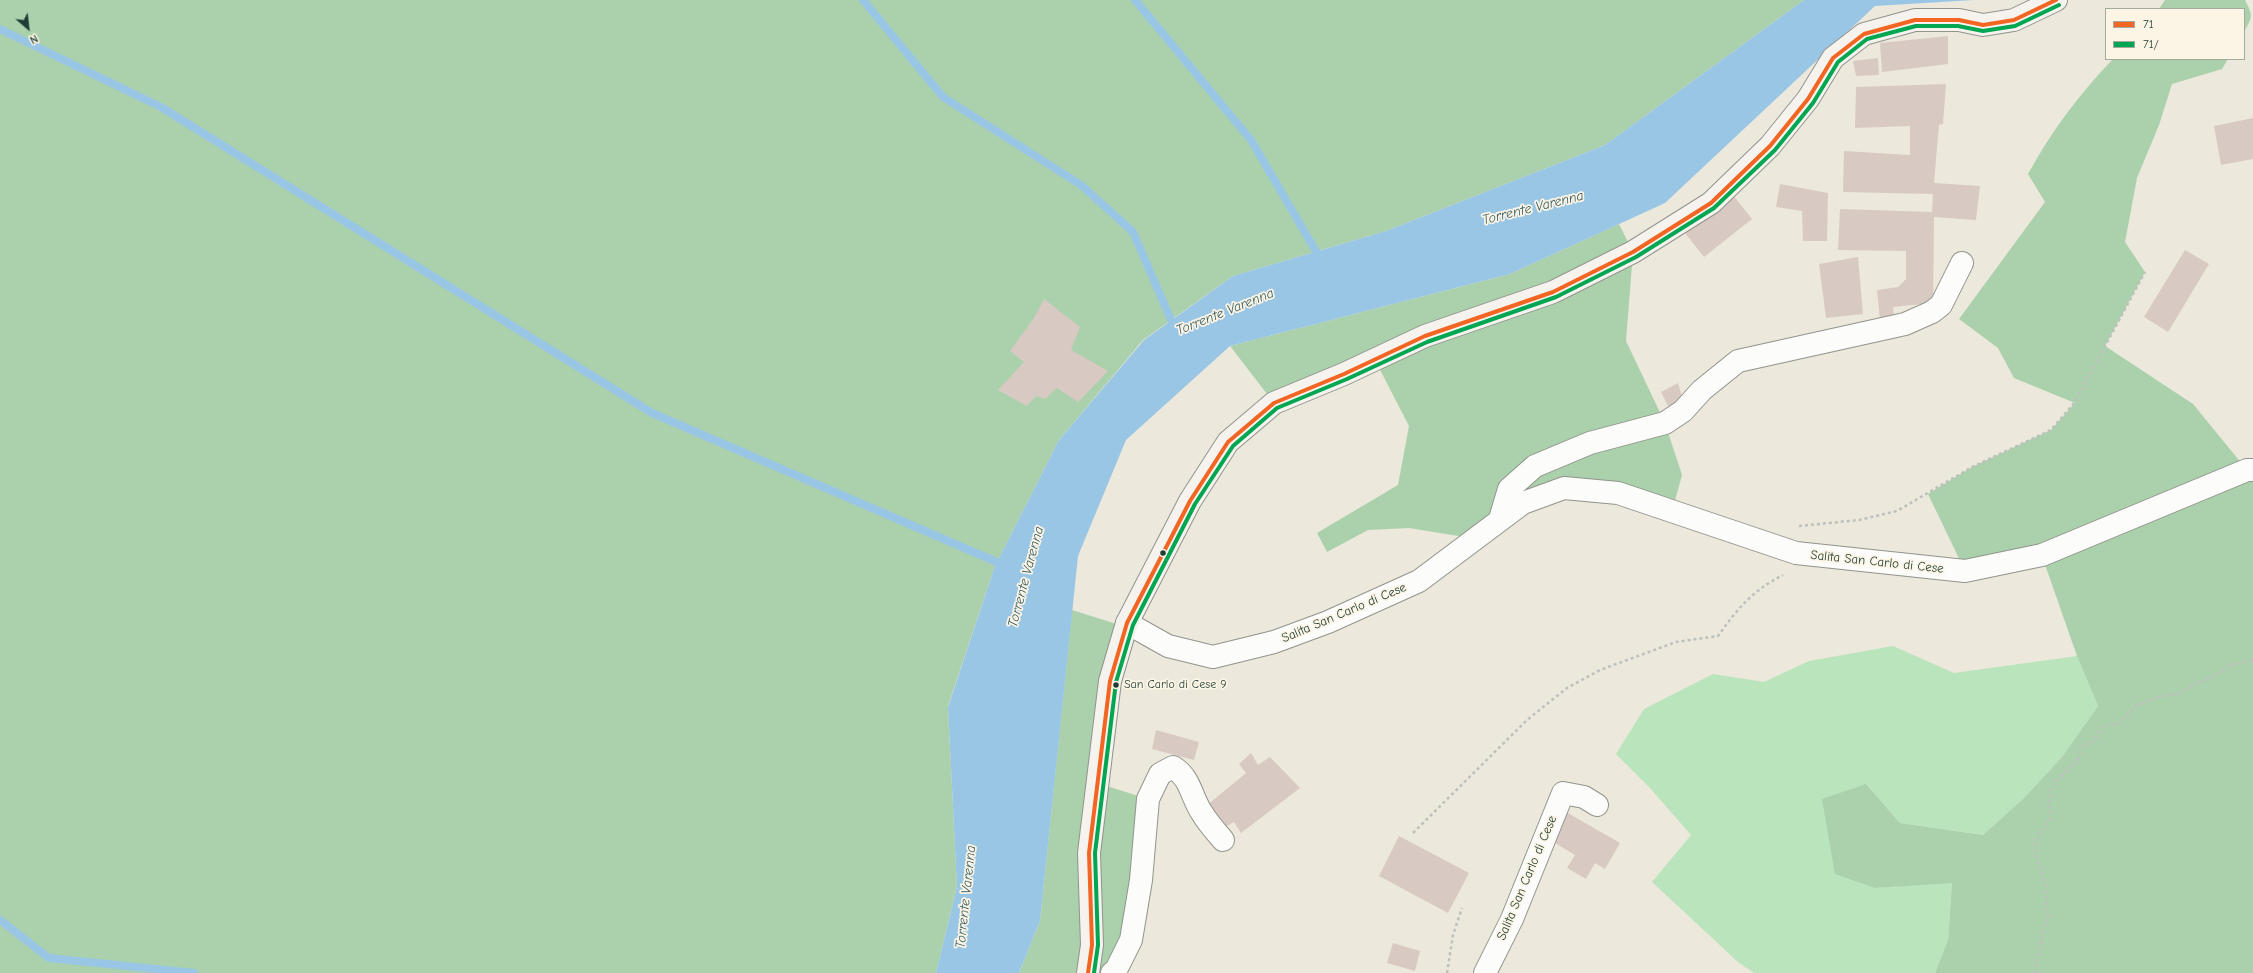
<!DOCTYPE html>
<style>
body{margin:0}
#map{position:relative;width:2253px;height:973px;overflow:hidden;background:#ece8db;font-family:"Comic Neue",sans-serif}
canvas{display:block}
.legend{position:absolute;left:2105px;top:8px;width:140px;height:52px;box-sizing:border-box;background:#fcf5e5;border:1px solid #a4ab9e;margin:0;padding:5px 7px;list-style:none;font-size:12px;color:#1f3d34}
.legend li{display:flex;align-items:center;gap:8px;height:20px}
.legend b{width:20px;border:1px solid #a4ab9e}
.north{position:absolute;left:8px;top:8px;width:40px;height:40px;-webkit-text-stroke:3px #fcf5e5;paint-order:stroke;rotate:152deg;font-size:11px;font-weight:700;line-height:16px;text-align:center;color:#1f3d34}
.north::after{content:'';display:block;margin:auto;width:14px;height:18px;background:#1f3d34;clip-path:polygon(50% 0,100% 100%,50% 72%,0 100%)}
</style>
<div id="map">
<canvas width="2253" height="973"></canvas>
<ul class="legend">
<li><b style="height:5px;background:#f26522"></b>71</li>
<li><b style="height:5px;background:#00a651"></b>71/</li>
</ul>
<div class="north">N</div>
</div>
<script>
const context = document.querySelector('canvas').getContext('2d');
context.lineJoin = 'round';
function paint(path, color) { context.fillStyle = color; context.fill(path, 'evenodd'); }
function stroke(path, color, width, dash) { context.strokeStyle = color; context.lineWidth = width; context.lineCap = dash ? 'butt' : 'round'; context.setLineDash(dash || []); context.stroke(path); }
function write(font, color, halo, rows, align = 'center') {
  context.font = font + ' "Comic Neue",sans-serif'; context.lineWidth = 3.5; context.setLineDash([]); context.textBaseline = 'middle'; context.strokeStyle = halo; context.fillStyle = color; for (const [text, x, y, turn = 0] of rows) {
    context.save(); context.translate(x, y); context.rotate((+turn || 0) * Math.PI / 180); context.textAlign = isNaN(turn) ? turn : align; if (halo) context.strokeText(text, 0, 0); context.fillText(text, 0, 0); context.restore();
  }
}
const green = new Path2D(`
 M1893,646L1954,673L2077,656L2098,706L2062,757L2024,798L1983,835L1900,823L1866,784L1875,888L1952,882L1948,940L1935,973H1754L1738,962L1652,882L1691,835L1650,788L1616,754L1644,709L1713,674L1764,682L1809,661Z`);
const forest = new Path2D(`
 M0,0H1804L1605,145L1386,231L1233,276L1143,340L1059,440L995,566L948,706L957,887L936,973H0Z
 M2165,0H2245C2253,16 2253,16 2244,32V9H2159Z
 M2113,59H2228L2222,69L2172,84L2159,125L2137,178L2125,242L2145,272L2105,346L2193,404L2247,470H2253V973H1935L1948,940L1952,883L1875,888L1835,874L1822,799L1866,784L1900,823L1983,835L2024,798L2062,757L2098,706L2077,656L2042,556L1965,571L1928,494L1972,467L2051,430L2075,403L2014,378L1998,348L1959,319L2045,202L2028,174C2051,132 2080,93 2113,59Z
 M1619,224L1633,252L1626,341L1665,423L1682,475L1672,511L1564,488L1477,539L1409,528L1368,530L1327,552L1317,533L1398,485L1409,426L1375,360L1274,403L1230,346L1510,274Z
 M1072,610L1126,627L1097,783L1148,799L1141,880L1112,973H1019L1040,921Z`);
const water = new Path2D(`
 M1804,0H1974L1875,6L1665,203L1510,274L1230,346L1126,440L1078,556L1040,921L1019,973H936L957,887L948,707L995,566L1059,440L1144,340L1233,276L1386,231L1605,145Z`);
const stream = new Path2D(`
 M863,0L943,97L1081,185L1133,232L1175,329
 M1135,0L1251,140L1321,260
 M0,29L161,107L652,413L1006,566
 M0,920L49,958L194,973`);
const building = new Path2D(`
 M1948,36V64L1882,72L1880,43Z
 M1878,58L1879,75L1856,76L1853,61Z
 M1946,84L1943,124L1939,125L1934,183L1980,186L1976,220L1934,217L1933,303L1893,307L1894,319L1880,320L1877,290L1898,287L1906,279V251L1838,250L1840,209L1932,212L1933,194L1843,192L1844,151L1910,155V126L1855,128L1856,87Z
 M2253,118V159L2221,165L2214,126Z
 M1780,184L1828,193L1827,241H1803L1802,211L1776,207Z
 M1733,195L1752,219L1704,257L1685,233Z
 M2185,250L2209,264L2168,332L2144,317Z
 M1858,257L1863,314L1826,318L1819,264Z
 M1044,299L1080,327L1071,350L1108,371L1078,402L1057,388L1045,399L1036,396L1027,406L998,390L1024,362L1010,351L1034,318Z
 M1678,383L1683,400L1669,408L1661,392Z
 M1156,730L1199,742L1194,760L1152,749Z
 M1251,753L1258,765L1270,757L1300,788L1241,833L1234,822L1223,828L1206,806L1246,773L1239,764Z
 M1566,812L1620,843L1605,869L1595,863L1586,879L1567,868L1575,855L1550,840Z
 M1399,836L1469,873L1448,913L1379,876Z
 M1393,943L1420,951L1415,971L1387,963Z`);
const path = new Path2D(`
 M1799,526L1859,520L1897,511L1972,467L2051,430L2075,402L2145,272
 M1413,833L1527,720L1567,688L1600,670L1676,642L1718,636C1738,608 1752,591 1783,575
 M1447,973L1453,935L1462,908
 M2037,973L2035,960L2039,954L2042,930L2049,916C2043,907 2048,899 2046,889C2038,859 2025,847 2049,822V792L2056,782L2079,759L2081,747L2093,741L2104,725L2118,724L2136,706L2161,696L2179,694L2191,686L2213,677L2230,665L2253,660`);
const street = new Path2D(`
 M1500,519L1509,489L1535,466L1590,443L1665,423L1683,411L1702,390L1738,361L1905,324L1932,312L1941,305L1962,263
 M1127,623L1168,646L1213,657L1274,642L1328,622L1419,581L1523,503L1564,488L1618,493L1796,553L1965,571L2042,555L2247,470H2253
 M1112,973L1116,970L1131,940L1141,880L1148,799L1160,774L1173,767C1191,778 1191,797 1202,813C1208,823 1216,832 1223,840
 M1485,973L1512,919L1563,793L1584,797L1597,805`);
const secondary = new Path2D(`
 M1088,973L1092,945L1089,853L1110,681L1127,623L1190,501L1228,442L1274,403L1344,374L1425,336L1553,292L1633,252L1711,203L1770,146L1808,99L1833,58L1864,34L1915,20H1959L1983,25L2014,20L2056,0`);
const bus1 = new Path2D(`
 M1088,973L1092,945L1089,853L1110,681L1127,623L1190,501L1228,442L1274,403L1344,374L1425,336L1553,292L1633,252L1711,203L1770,146L1808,99L1833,58L1864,34L1915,20H1959L1983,25L2014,20L2056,0`);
const bus2 = new Path2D(`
 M1094,973L1098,945L1095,853L1116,682L1133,625L1195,504L1233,446L1277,408L1347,379L1427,342L1556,297L1636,257L1714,208L1775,150L1813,103L1838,62L1867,39L1916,26H1958L1983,31L2015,26L2059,5`);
const markers = [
 [1163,553,3.5,"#1f3d34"],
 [1116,685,3.5,"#1f3d34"]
];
const busNames = [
 ["San Carlo di Cese 9",1124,685]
];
const streetNames = [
 ["Salita San Carlo di Cese",1877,562,6],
 ["Salita San Carlo di Cese",1344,613,-23],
 ["Salita San Carlo di Cese",1527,878,-67]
];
const waterNames = [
 ["Torrente Varenna",1533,208,-14],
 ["Torrente Varenna",1225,312,-22],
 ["Torrente Varenna",1026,577,-75],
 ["Torrente Varenna",966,897,-84]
];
paint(green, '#bae4bb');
paint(forest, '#aad1ac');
paint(water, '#9ac6e6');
stroke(stream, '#9ac6e6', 8);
paint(building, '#d8cac2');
stroke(street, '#91948c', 24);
stroke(secondary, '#91948c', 24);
stroke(path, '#bdc0bc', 2.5, [3, 3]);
stroke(street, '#fcfcfa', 22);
stroke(secondary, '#f6f3ef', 22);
stroke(bus1, '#f26522', 4);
stroke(bus2, '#00a651', 4);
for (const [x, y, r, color] of markers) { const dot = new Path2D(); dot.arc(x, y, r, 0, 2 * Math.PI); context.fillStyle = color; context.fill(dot); stroke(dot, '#fcf5e5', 1.5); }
write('12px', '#1f3d34', '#fcf5e5', busNames, 'left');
write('13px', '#1f3d34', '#fcf5e5', streetNames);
write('italic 14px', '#355c62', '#fcf5e5', waterNames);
</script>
